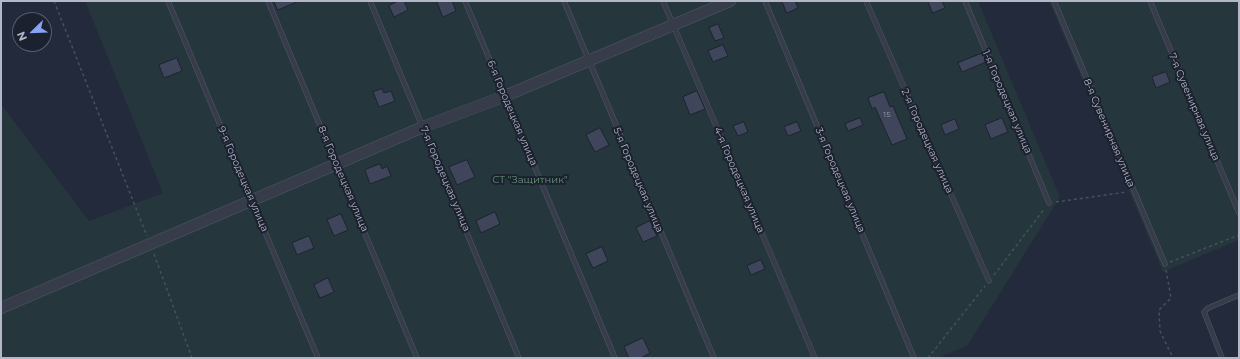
<!DOCTYPE html>
<meta charset="utf-8">
<style>
body{margin:0}
#map{position:relative;width:1240px;height:359px;overflow:hidden;background:#232a3b;font-family:Montserrat,sans-serif}
canvas{display:block}
.frame{position:absolute;inset:0;border:2px solid #b3b7c7;pointer-events:none}
.north{position:absolute;left:12px;top:12px;width:40px;height:40px;box-sizing:border-box;background:#1c2130;border:1px solid #585d6c;border-radius:50%;rotate:247deg;font-size:11px;font-weight:700;line-height:16px;text-align:center;color:#b3b7c7}
.north::after{content:'';display:block;margin:auto;width:14px;height:18px;background:#8aa2f5;clip-path:polygon(50% 0,100% 100%,50% 72%,0 100%)}
</style>
<div id="map">
<canvas width="1240" height="359"></canvas>
<div class="frame"></div>
<div class="north">N</div>
</div>
<script>
const context = document.querySelector('canvas').getContext('2d');
context.lineJoin = 'round';
function paint(path, color) { context.fillStyle = color; context.fill(path, 'evenodd'); }
function stroke(path, color, width, dash) { context.strokeStyle = color; context.lineWidth = width; context.lineCap = dash ? 'butt' : 'round'; context.setLineDash(dash || []); context.stroke(path); }
function write(font, color, halo, rows, align = 'center') {
  context.font = font + ' Montserrat,sans-serif'; context.lineWidth = 4; context.setLineDash([]); context.textBaseline = 'middle'; context.strokeStyle = halo; context.fillStyle = color; for (const [text, x, y, turn = 0] of rows) {
    context.save(); context.translate(x, y); context.rotate((+turn || 0) * Math.PI / 180); context.textAlign = isNaN(turn) ? turn : align; if (halo) context.strokeText(text, 0, 0); context.fillText(text, 0, 0); context.restore();
  }
}
const green = new Path2D(`
 M85,1H978L1060,197L967,346L938,358H1V104L89,221L163,193Z
 M1049,1H1239V240L1163,272Z`);
const building = new Path2D(`
 M274,1H299L278,10Z
 M398,1H404L408,10L394,17L389,6Z
 M437,1H452L456,11L443,17Z
 M782,1H795L798,8L787,13Z
 M928,1H942L945,8L933,13Z
 M718,24L724,38L715,41L709,28Z
 M723,45L728,56L713,62L708,51Z
 M983,53L986,62L962,72L958,63Z
 M177,58L182,71L164,78L159,65Z
 M1166,72L1170,82L1156,88L1152,77Z
 M382,89L384,93L391,91L395,101L379,107L373,92Z
 M697,91L705,109L690,115L683,97Z
 M884,92L890,107L893,106L907,139L892,145L875,107L872,109L868,98Z
 M860,118L863,125L848,131L845,124Z
 M1002,118L1008,132L991,139L985,125Z
 M955,119L959,129L945,135L941,125Z
 M744,122L748,132L738,136L733,126Z
 M797,122L801,131L788,136L784,127Z
 M600,128L609,145L595,152L586,135Z
 M467,160L475,177L457,185L449,167Z
 M380,164L382,169L387,166L391,176L370,184L365,170Z
 M495,212L500,224L481,233L476,221Z
 M341,214L348,230L334,236L327,220Z
 M650,221L657,236L643,242L636,228Z
 M309,236L314,248L297,255L292,243Z
 M602,247L608,261L593,268L586,254Z
 M761,260L765,269L751,275L747,266Z
 M328,278L334,292L320,298L314,285Z
 M643,338L650,353L641,358H629L624,347Z`);
const path = new Path2D(`
 M54,1L147,236
 M1056,202L1127,192
 M154,254L192,358
 M1170,262L1239,235
 M1166,270L1171,298L1159,310L1160,331L1173,358
 M994,275L1045,208
 M928,358L985,286`);
const service = new Path2D(`
 M168,1L318,358
 M268,1L417,358
 M370,1L519,358
 M465,1L615,358
 M564,1L714,358
 M663,1L815,358
 M765,1L914,358
 M866,1L989,281
 M965,1L1049,203
 M1054,1L1165,264
 M1150,1L1239,213
 M1222,358L1204,312L1208,308L1239,295`);
const tertiary = new Path2D(`
 M1,308L423,127L505,96L730,1`);
const numberNames = [
 ["15",887,115]
];
const streetNames = [
 ["1-я Городецкая улица",1007,102,67],
 ["7-я Сувенирная улица",1194,107,67],
 ["6-я Городецкая улица",512,113,67],
 ["8-я Сувенирная улица",1109,133,67],
 ["2-я Городецкая улица",927,141,66],
 ["9-я Городецкая улица",243,179,67],
 ["8-я Городецкая улица",343,179,67],
 ["7-я Городецкая улица",445,179,67],
 ["5-я Городецкая улица",638,180,67],
 ["4-я Городецкая улица",739,180,67],
 ["3-я Городецкая улица",840,180,67]
];
const parkNames = [
 ["СТ \"Защитник\"",530,180]
];
paint(green, '#25363c');
paint(building, '#3f465b');
stroke(building, '#1e2332', 1);
stroke(service, '#525766', 5.5);
stroke(tertiary, '#525766', 12);
stroke(path, '#435359', 1.5, [3, 3]);
stroke(service, '#373c4b', 4.5);
stroke(tertiary, '#373c4b', 11);
write('8px', '#969bac', null, numberNames);
write('10px', '#b3b7c7', '#1c2130', streetNames);
write('10px', '#6a977c', '#1c2130', parkNames);
</script>
